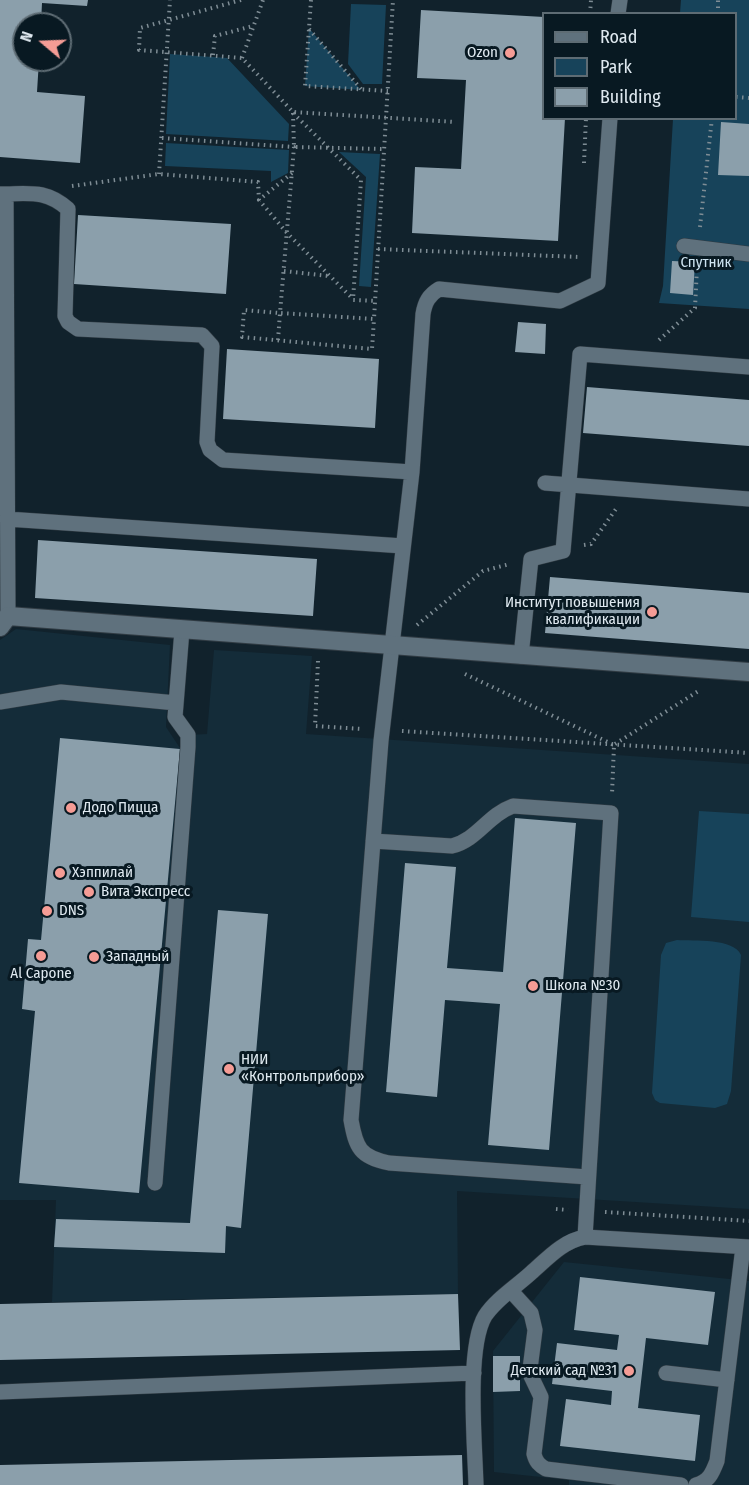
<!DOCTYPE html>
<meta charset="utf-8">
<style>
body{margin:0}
#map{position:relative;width:749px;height:1485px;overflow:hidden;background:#11222c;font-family:"Fira Sans Condensed",sans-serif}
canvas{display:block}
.legend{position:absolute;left:542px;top:12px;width:195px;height:108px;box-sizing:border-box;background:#081922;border:2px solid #5e6c74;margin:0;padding:8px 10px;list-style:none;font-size:18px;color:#dfe9f0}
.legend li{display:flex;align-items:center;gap:12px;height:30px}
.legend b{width:30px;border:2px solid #5e6c74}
.north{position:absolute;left:12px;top:12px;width:60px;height:60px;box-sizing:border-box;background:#081922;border:2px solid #5e6c74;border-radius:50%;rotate:289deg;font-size:16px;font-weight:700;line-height:24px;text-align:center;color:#dfe9f0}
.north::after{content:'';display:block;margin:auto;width:21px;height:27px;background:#f59c95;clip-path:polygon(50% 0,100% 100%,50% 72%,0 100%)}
</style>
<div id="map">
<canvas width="749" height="1485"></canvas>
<ul class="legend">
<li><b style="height:8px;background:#5f717d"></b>Road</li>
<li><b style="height:16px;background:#17435a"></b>Park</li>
<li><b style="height:16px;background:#8b9fab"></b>Building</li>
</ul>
<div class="north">N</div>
</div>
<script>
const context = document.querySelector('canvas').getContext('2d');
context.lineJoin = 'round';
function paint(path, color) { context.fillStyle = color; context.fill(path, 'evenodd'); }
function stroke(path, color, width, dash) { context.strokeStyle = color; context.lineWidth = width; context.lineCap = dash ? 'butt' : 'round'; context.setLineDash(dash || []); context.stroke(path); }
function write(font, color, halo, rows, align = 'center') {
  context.font = font + ' "Fira Sans Condensed",sans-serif'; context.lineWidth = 6; context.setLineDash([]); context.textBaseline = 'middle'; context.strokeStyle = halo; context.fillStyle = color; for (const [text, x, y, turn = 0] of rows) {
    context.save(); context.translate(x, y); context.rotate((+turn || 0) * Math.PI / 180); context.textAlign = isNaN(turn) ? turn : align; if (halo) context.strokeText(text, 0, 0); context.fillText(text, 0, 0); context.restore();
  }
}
const built = new Path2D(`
 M16,629L170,645L166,727L180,748L188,735L207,734L214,650L312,656L306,734L749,764V1209L457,1191L458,1294L52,1302L56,1200H0V640Z
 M564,1262L749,1281V1485H569V1480L494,1472L493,1351Z`);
const green = new Path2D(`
 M681,0H749V309L659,303L663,286L673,119L736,118V14L680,13Z
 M351,4L386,5L382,84H363L348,64Z
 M309,28L361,90L305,86Z
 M170,54L227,58L289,124L288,141L166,134Z
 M166,143L289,150L288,173L271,182V171L165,166Z
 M339,152L380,154L371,287L359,286L366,177Z
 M699,811L749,814V922L691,917Z
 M677,940C694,941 734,938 741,955L731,1091L727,1104L715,1108L660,1103L655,1100L652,1093L661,955L666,943Z`);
const building = new Path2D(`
 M0,0H88L87,6L42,3L41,24H24V60H39L37,92L85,96L80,163L0,157Z
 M421,10L544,17V118H565L558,241L412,233L415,167L461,169L466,80L417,78Z
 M721,122L749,124V176L718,175Z
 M78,215L231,224L226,294L74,284Z
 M672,261L695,262L693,295L670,293Z
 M518,322L546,324L545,354L515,352Z
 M227,349L379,359L375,428L223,419Z
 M587,387L749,400V446L583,433Z
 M38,540L317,559L313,616L35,598Z
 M550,577L749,593V649L545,633Z
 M60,738L180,749L139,1193L19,1183L35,1011L22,1009L28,939L41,940Z
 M515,818L576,823L549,1150L488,1145L500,1004L445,1000L437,1097L386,1092L405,863L456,867L447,968L503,972Z
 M218,910L268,914L241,1228L226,1226L225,1253L54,1247L56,1219L190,1223Z
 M580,1277L715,1292L708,1345L646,1338L638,1408L700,1415L695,1461L560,1446L566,1399L611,1405L612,1391L552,1384L557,1343L617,1350L619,1335L574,1330Z
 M458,1294L460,1350L0,1360V1304Z
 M493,1356H520V1391L493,1392Z
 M462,1455L463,1485H0V1465Z`);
const path = new Path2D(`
 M241,0L140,28L139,50L242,58L293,112L456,122
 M311,0L305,86L388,91
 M590,14L591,0
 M718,14V0
 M309,29L361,89
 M213,55L215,36L253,26
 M242,58L263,0
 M736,97L749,98
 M293,113L361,180L353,300L376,301
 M293,113L294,147L384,149
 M162,138L294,147L280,313L374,319L393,0
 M584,163L586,118
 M292,173L259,200L287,233L353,299
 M159,174L170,0
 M72,186L159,174L258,182L259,200
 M700,227L712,118
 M378,249L580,257
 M284,271L329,276
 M278,340L280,313L244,310L242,337L372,349L374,319
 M659,340L695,308L697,268
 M584,545L591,544L616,509
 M417,625L483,571L510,564
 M318,661L315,726L362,729
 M465,674L614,745L612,794
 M402,731L749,753
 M615,744L700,690
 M556,1209L568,1210
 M605,1212L749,1221`);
const lane = new Path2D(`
 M618,14L620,0
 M0,194C29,194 45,189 68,209L65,316L68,322L78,329L202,335L212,346L207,442L210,450L223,460L412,472L423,314C425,302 429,295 439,289L560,301L598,283L610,118
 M6,194L8,616
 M684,246L749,254
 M412,472L381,741L351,1120C356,1148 360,1157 389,1163L588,1177
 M545,483L749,499
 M7,519L403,546
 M521,656L531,559L563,551L580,354L749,367
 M0,702L61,692L176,703
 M373,841L452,846C477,840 488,815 513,806L611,813L585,1237
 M155,1183L188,747V735L175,717L182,630
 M511,1291L531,1313L535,1330L530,1369L531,1376L541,1397L534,1454C536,1462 539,1465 546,1469L681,1485
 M666,1373L727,1380
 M0,1392L474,1373
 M476,1485C475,1446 466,1348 485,1316C496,1299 517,1286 532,1272C548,1258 563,1241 585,1237L749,1247
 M696,1485C709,1481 712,1474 717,1461L743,1247`);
const street = new Path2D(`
 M0,627L8,616L749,672`);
const markers = [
 [510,53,6,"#f59c95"],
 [652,612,6,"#f59c95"],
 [71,808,6,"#f59c95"],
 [60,873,6,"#f59c95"],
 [89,892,6,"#f59c95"],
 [47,911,6,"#f59c95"],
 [41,956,6,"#f59c95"],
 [94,957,6,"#f59c95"],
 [533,986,6,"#f59c95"],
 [229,1069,6,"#f59c95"],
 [629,1371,6,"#f59c95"]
];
const poiNames = [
 ["Ozon",498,53,"right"],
 ["Институт повышения",640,603,"right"],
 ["квалификации",640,620,"right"],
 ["Додо Пицца",83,808],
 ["Хэппилай",72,873],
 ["Вита Экспресс",101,892],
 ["DNS",59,911],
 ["Западный",106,957],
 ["Al Capone",41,974,"center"],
 ["Школа №30",545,986],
 ["НИИ",241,1060],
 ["«Контрольприбор»",241,1077],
 ["Детский сад №31",617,1371,"right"]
];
const parkNames = [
 ["Спутник",706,263]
];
paint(built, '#142c39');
paint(green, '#17435a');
paint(building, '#8b9fab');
stroke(lane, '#313c44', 16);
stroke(street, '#313c44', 20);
stroke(path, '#7f8d95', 4, [1.5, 4.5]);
stroke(lane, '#5f717d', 15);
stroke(street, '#5f717d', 18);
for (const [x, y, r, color] of markers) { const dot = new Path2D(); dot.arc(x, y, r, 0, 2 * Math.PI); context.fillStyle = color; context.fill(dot); stroke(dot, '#081922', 2); }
write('15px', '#dfe9f0', '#081922', poiNames, 'left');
write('15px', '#cde3f0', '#081922', parkNames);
</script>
